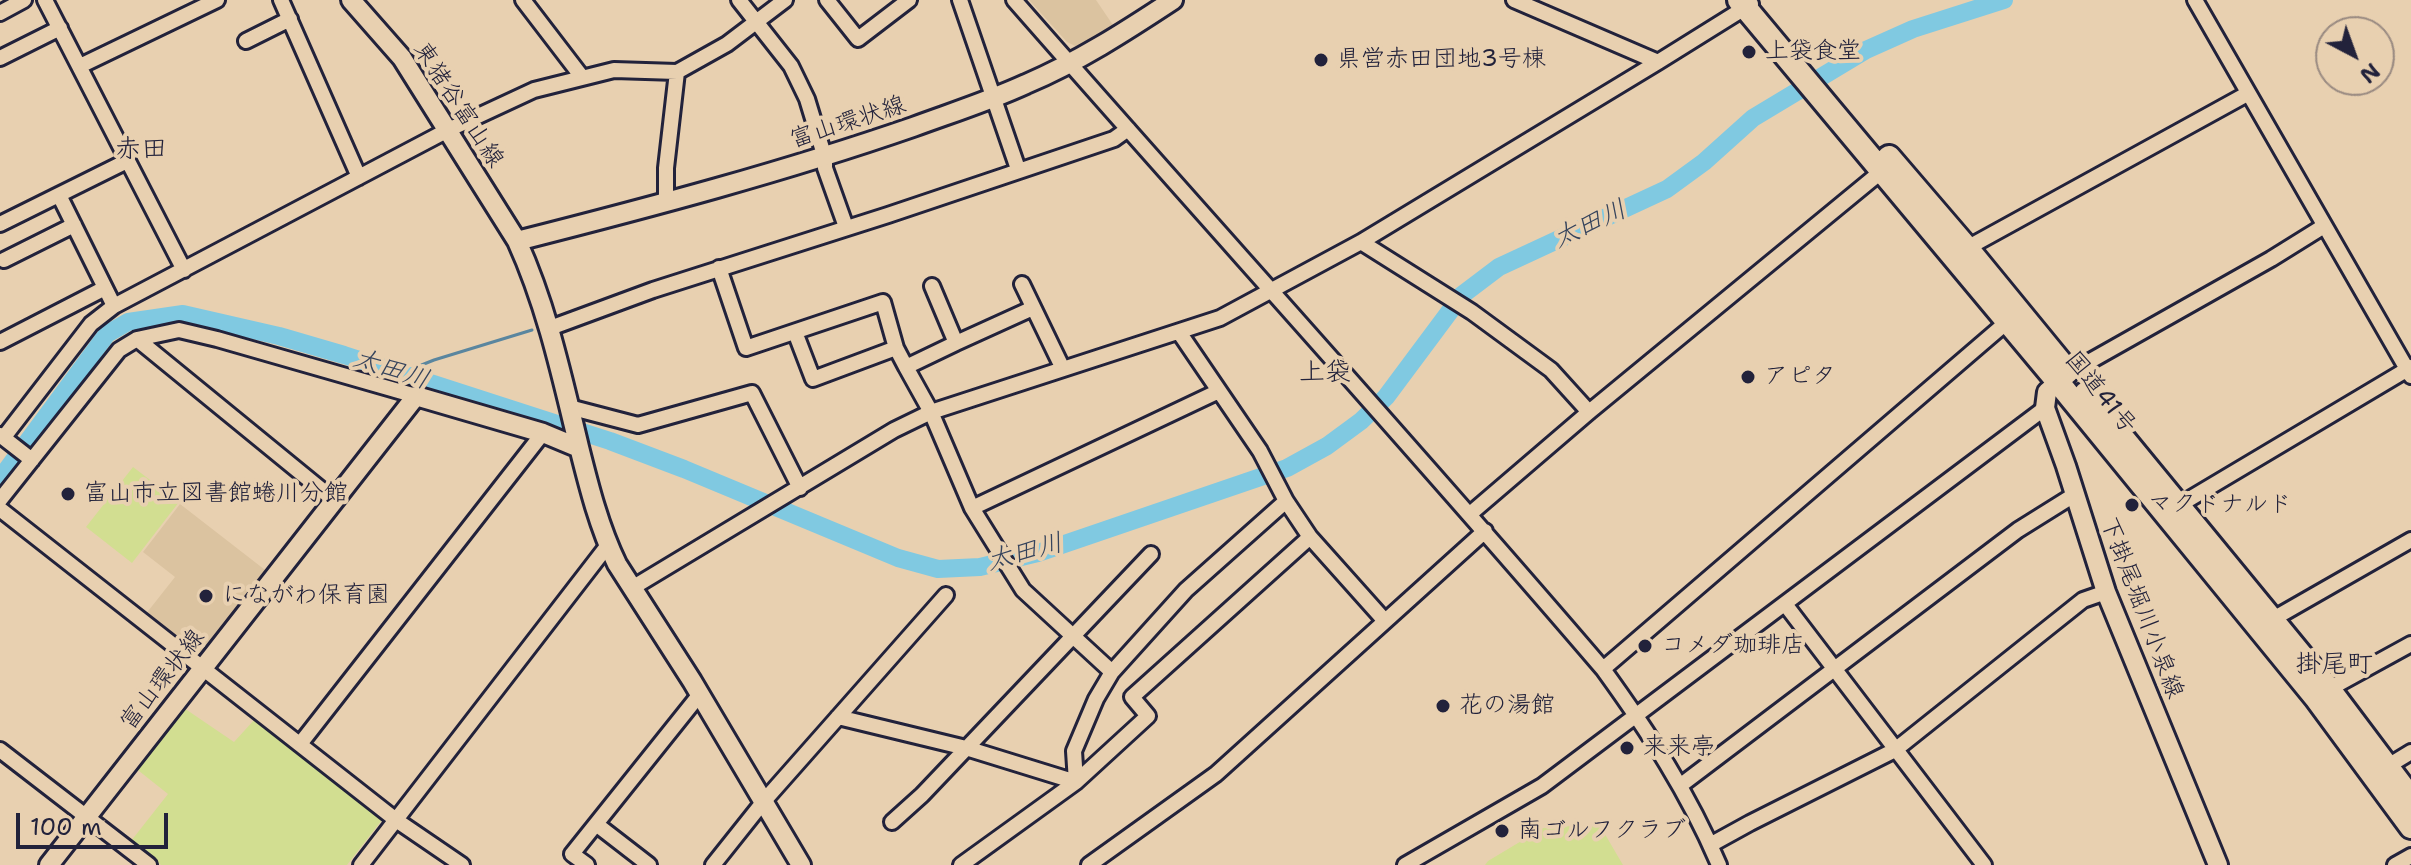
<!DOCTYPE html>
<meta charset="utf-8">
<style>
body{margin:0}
#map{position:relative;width:2411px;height:865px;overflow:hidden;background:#e8d0b0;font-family:"Shantell Sans",sans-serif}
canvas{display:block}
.north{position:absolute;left:2315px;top:16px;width:80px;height:80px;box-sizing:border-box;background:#e8d0b0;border:2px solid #998a81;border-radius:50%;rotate:139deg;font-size:22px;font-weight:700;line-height:32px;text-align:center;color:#22223b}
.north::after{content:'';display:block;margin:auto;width:28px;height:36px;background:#22223b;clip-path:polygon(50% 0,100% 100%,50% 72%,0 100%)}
.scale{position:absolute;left:16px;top:813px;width:152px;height:36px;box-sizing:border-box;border:4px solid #22223b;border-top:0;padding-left:10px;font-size:24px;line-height:28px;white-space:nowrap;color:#22223b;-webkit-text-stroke:6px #e8d0b0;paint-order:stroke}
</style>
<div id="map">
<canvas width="2411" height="865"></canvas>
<div class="north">N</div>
<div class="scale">100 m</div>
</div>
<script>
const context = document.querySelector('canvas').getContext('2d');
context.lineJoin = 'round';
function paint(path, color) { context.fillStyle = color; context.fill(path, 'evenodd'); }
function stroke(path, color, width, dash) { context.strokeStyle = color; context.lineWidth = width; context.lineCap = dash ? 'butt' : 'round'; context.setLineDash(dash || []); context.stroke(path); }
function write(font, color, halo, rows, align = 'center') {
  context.font = font + ' "Shantell Sans","Klee One",sans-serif'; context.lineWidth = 8; context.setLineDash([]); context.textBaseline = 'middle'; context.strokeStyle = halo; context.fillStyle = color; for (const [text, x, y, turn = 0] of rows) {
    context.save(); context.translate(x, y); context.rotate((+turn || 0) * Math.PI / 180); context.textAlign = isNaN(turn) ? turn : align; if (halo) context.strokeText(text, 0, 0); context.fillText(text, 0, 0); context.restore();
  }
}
const built = new Path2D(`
 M1029,0H1096L1115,28L1079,48L1067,42Z
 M180,504L269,573L202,659L145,615L175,577L143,552Z`);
const green = new Path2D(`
 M133,467L179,502L132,563L86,527Z
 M181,706L234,742L255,719L382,820L347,865H161L131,841L168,794L134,767Z
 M1599,824L1623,865H1485L1488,861L1543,828Z`);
const stream = new Path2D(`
 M399,374L434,360L532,330`);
const river = new Path2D(`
 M0,479L107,334L128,322L183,314L279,336L344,355L610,441L684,469L898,558L938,569L980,567L1038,553L1287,468L1327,446L1361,421L1386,397L1462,295L1499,267L1667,189L1704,162L1753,118L1866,50L1913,29L2004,0`);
const minor = new Path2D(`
 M45,0L184,270
 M281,0L359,177
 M523,0L582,77
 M739,0L791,66L807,99L825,158V168L846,227
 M827,0L858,39L909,0
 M960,0L1018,169
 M1014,0C1210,224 1410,443 1603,669C1648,731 1689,794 1719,865
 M1514,0L1658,62
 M2195,0L2411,376
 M0,13L24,0
 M246,41L290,19
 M0,58L60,28
 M80,66L217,0
 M59,195L114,306
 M666,203V168L677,72
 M0,224L127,161
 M1361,242L1472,312L1551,370L1589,412
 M1967,248L2247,94
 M4,260L74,225
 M719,268L746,348L883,302L896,348L813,379L795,332
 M1022,284L1063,369
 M550,328L653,290L888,215L1114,139L1128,129
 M137,339L334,500
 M0,342L105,288
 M956,343L1033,308
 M896,348L906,367L956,343L932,286
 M906,367L931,412L972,508L1023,590L1112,672L1186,590L1286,501L1260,451L1179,332
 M2069,373L2271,259L2324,226
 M569,407L638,425L752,393L800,488
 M0,435L32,460
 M4,437L91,324L114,306L448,130L534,90L614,70L677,72L727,44L785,0
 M0,500L119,350L137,339L179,330L217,339L416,396
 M1286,501L1310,537L1385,621
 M972,508L1219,391
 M0,509L396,820L462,865
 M2171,510L2411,367
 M1470,514L1589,412L1888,166
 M632,588L894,430L931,412L1220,318L1361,242L1658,62L1751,4
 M1785,604L1984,865
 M2273,619L2411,540
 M1603,669L2007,322
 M2329,689L2411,644
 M838,717L966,748L1076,782L1074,751L1096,699L1112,672
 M300,744L543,433
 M0,750L149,865
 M2388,766L2411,752
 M1681,785L2018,530L2074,495
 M892,822L922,795L1151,554
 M596,824L649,865
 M1710,845L1750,823L1895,750L2083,600L2106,592
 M361,865L608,545
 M587,865L572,854L700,694
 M713,865L764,801L946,595
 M961,865L1076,782L1148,716L1132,697L1310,537
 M1089,865L1216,774L1485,531
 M1405,865L1542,786L2045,408
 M2395,865L2411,856`);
const major = new Path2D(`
 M351,0L402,58L517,241C547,307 562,377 579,447C589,487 599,527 617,564L692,681L801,865
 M517,241C651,207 783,172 913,127C951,113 989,101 1026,84C1078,62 1126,31 1173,0
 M2069,373L2047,392L2045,408L2066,466L2106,592L2218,865
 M49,865L416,396L543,433L579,448`);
const highway = new Path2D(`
 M1739,0L2058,382L2316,698L2411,827
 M1889,157L1967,248L2062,364
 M2086,393L2329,689L2411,798`);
const markers = [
 [1749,52,8,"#22223b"],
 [1321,60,8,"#22223b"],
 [1748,377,8,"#22223b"],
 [68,494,8,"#22223b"],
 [2132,505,8,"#22223b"],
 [206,596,8,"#22223b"],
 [1645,646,8,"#22223b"],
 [1443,706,8,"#22223b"],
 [1627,748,8,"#22223b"],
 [1502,831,8,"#22223b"]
];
const poiNames = [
 ["上袋食堂",1765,52],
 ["県営赤田団地3号棟",1337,60],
 ["アピタ",1764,377],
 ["富山市立図書館蜷川分館",84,494],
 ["マクドナルド",2148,505],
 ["にながわ保育園",222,596],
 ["コメダ珈琲店",1661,646],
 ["花の湯館",1459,706],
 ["来来亭",1643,748],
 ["南ゴルフクラブ",1518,831]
];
const streetNames = [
 ["東猪谷富山線",458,105,57],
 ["富山環状線",848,123,-18],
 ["国道41号",2100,393,51],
 ["下掛尾堀川小泉線",2141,608,69],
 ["富山環状線",163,680,-52]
];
const neighbourhoodNames = [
 ["赤田",141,150],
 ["上袋",1325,373],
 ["掛尾町",2334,665]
];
const waterNames = [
 ["太田川",1590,225,-25],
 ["太田川",391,370,18],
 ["太田川",1025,553,-15]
];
paint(built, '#dbc3a0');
paint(green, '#d2de91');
stroke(stream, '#5a869f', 3);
stroke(river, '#80c9e1', 18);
stroke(minor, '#22223b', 20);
stroke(major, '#22223b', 24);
stroke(highway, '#22223b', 28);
stroke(minor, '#e8d0b0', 14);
stroke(major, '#e8d0b0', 18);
stroke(highway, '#e8d0b0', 22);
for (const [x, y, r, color] of markers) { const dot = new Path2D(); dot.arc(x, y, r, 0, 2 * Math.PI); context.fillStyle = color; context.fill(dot); stroke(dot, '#e8d0b0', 3); }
write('24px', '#22223b', '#e8d0b0', poiNames, 'left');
write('24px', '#22223b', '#e8d0b0', streetNames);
write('26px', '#22223b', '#e8d0b0', neighbourhoodNames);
write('italic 26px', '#35435c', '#e8d0b0', waterNames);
</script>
